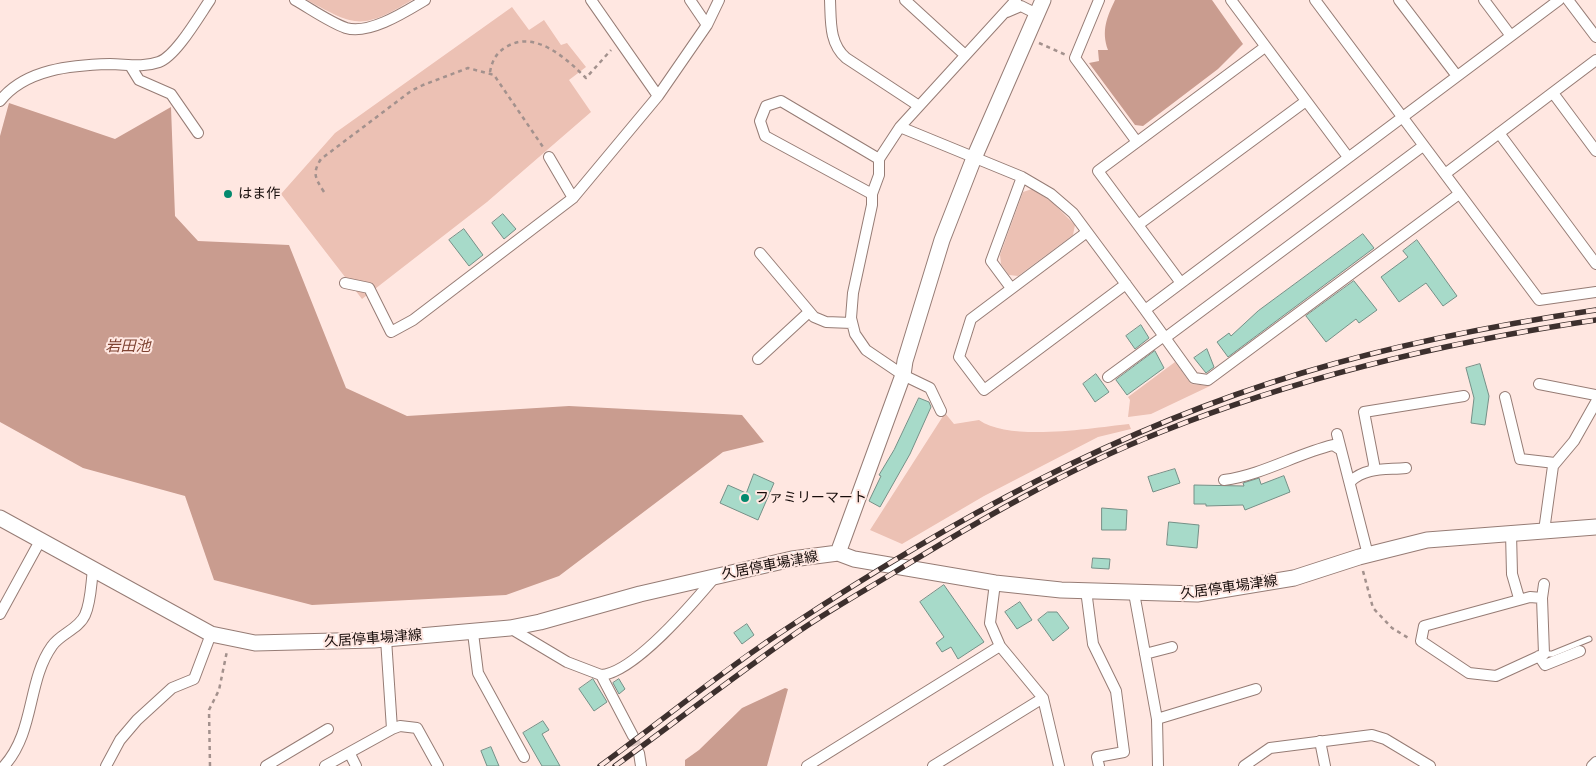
<!DOCTYPE html>
<meta charset="utf-8">
<style>
body{margin:0}
canvas{display:block;background:#ffe7e1}
</style>
<canvas width="1596" height="766"></canvas>
<script>
const context = document.querySelector('canvas').getContext('2d');
context.lineJoin = 'round';
function paint(path, color) { context.fillStyle = color; context.fill(path, 'evenodd'); }
function stroke(path, color, width, dash) { context.strokeStyle = color; context.lineWidth = width; context.lineCap = dash ? 'butt' : 'round'; context.setLineDash(dash || []); context.stroke(path); }
function write(font, color, halo, rows, align = 'center') {
  context.font = font + ' "Archivo Narrow","Noto Sans JP",sans-serif'; context.lineWidth = 4; context.setLineDash([]); context.textBaseline = 'middle'; context.strokeStyle = halo; context.fillStyle = color; for (const [text, x, y, turn = 0] of rows) {
    context.save(); context.translate(x, y); context.rotate((+turn || 0) * Math.PI / 180); context.textAlign = isNaN(turn) ? turn : align; if (halo) context.strokeText(text, 0, 0); context.fillText(text, 0, 0); context.restore();
  }
}
const green = new Path2D(`
 M307,0H412C362,30 356,27 307,0Z
 M512,7L529,30L544,20L561,45L567,43L586,67L569,80L591,112L487,202L362,299L281,194L335,133Z
 M1032,189L1052,202L1075,225L1073,235L1018,276L1009,275L1001,264L1000,255L1023,192Z
 M1175,362L1191,384L1210,386L1151,414L1128,417L1130,400L1128,397Z
 M945,413L954,424L979,420C1010,442 1091,428 1129,424L1131,429L1098,437L984,496L902,544L870,530Z`);
const water = new Path2D(`
 M1115,0H1212L1243,44L1218,69L1143,126L1135,125L1089,63L1099,61L1098,50H1108C1101,31 1107,17 1115,0Z
 M9,103L115,139L171,107L175,216L198,241L289,245L346,388L407,416L569,406L742,415L764,442L723,452L559,576L506,595L312,605L214,580L185,496L83,468L0,422V136Z
 M785,688L788,689L767,766H685V760L699,750L742,708Z`);
const building = new Path2D(`
 M503,214L516,229L504,239L492,223Z
 M464,229L483,255L469,266L449,240Z
 M1363,234L1374,248L1228,357L1217,342L1229,333L1231,336L1258,311Z
 M1417,240L1457,296L1443,306L1426,283L1399,302L1381,277L1408,257L1403,251Z
 M1354,281L1377,310L1359,323L1356,319L1326,342L1306,316Z
 M1141,325L1149,338L1135,349L1126,336Z
 M1207,349L1214,367L1206,373L1194,358Z
 M1155,351L1164,368L1127,395L1116,380Z
 M1480,364L1489,396L1485,425L1471,423L1474,398L1466,368Z
 M1096,374L1109,392L1095,402L1083,384Z
 M919,398L929,402L931,407L910,454L880,507L869,501L881,476L879,475L894,450Z
 M1175,469L1180,483L1153,492L1148,477Z
 M754,474L774,483L758,520L720,503L728,485L746,493Z
 M1284,476L1290,492L1245,510L1243,505L1206,506V504H1194V485L1244,486L1243,483L1259,478L1261,484Z
 M1102,508L1127,510L1126,530H1102Z
 M1169,522L1199,525L1197,548L1167,545Z
 M1093,558L1110,559L1109,569L1092,568Z
 M944,585L984,642L958,659L951,647L942,652L936,643L944,637L920,602Z
 M1020,602L1032,620L1017,629L1005,612Z
 M1048,612H1057L1069,628L1053,641L1038,620Z
 M747,624L754,635L742,644L734,633Z
 M593,679L607,702L594,711L579,689Z
 M619,679L625,689L619,694L613,683Z
 M543,721L549,730L542,734L560,766H542L523,733Z
 M491,747L499,766H487L481,751Z`);
const streetTunnel = new Path2D(`
 M633,736L639,753`);
const path = new Path2D(`
 M1039,43L1066,55
 M490,72C492,61 496,53 506,47C535,29 567,59 586,78L611,50
 M324,192C315,178 312,173 321,159L411,91L423,85L468,68L494,75L543,147
 M1363,571L1373,608L1392,628L1410,639
 M210,766L209,710L219,690L227,651`);
const lane = new Path2D(`
 M1544,654H1552L1589,639`);
const street = new Path2D(`
 M295,0C311,9 329,22 346,28C369,35 405,12 425,0
 M591,0L658,96
 M690,0L707,25
 M830,0C831,21 829,43 846,58L919,106
 M905,0L965,55
 M1099,0L1075,58L1137,142
 M1231,0L1348,157
 M1315,0L1539,300L1596,292
 M1399,0L1457,76
 M1484,0L1511,36
 M1568,0L1596,37
 M1007,12L1021,6L1037,14
 M131,67L139,80L171,94L198,133
 M1553,93L1596,151
 M0,101C25,69 72,65 110,64C126,64 142,68 159,62C176,56 199,16 210,0
 M900,127L1022,177L1051,194L1073,213L1145,310L1559,0
 M1499,133L1596,264
 M549,157L573,198
 M1445,174L1596,60
 M872,194L765,136L760,121L766,106L781,101L879,159
 M1138,225L1306,101
 M1087,232L971,319L959,357L984,390L1126,284
 M760,253L814,317L826,322L852,323
 M345,283L369,288L391,332L413,320L573,198L658,96L707,25L719,0
 M1181,283L1098,171L1265,47
 M1011,288L991,261L1022,177
 M1145,310L1194,378L1208,380L1459,194
 M1165,338L1423,146
 M758,359L809,312
 M1108,377L1164,336
 M1539,384L1596,395
 M1505,397L1520,459L1555,463
 M941,411L930,388L903,375L866,350L855,334L851,318L853,293L872,205V194L879,175V159L900,127L1016,0
 M1337,434L1368,555
 M1373,470L1374,464L1364,412L1464,396
 M1224,480C1262,475 1296,454 1333,445L1341,450
 M1351,481C1366,467 1385,470 1406,468
 M1544,531L1553,466L1574,441L1596,402
 M1511,533L1512,574L1519,598
 M995,583L990,623L1000,646L1043,698L1059,766
 M1086,590L1093,644L1116,691L1124,752L1097,757L1099,766
 M1134,593L1157,719L1158,766
 M1530,597L1542,598L1544,654L1496,676L1469,673L1421,641L1424,626Z
 M1542,598L1544,584
 M0,614L40,541
 M510,628L567,662L601,675L633,736
 M473,633L478,673L524,757
 M1145,654L1172,647
 M1539,656L1545,665L1580,651
 M601,675C634,673 694,602 715,577
 M1157,719L1256,689
 M392,729L400,726L417,728L438,766
 M1320,741L1325,766
 M639,753L641,766
 M350,754L356,766
 M4,766C35,732 27,681 52,646C60,634 79,629 85,615C91,602 91,584 93,570
 M106,766L120,740L137,720L172,688L194,679L211,634
 M266,766L328,729
 M325,766L392,729L386,639
 M807,766L1000,646
 M933,766L1043,698
 M1244,766L1270,748L1372,735L1385,739L1430,766
 M1592,766L1596,762`);
const secondary = new Path2D(`
 M0,518L211,634L255,643L374,640L510,628L540,622L640,594L792,559L838,553L854,559L995,583L1061,590L1197,594L1294,578L1359,557L1427,540L1596,527
 M838,553L903,375L905,361L942,240L974,158L1043,0`);
const rail = new Path2D(`
 M600,766C663,720 723,670 789,627C948,522 1118,428 1302,373C1398,344 1496,325 1596,310
 M615,766C674,723 732,678 792,636C823,614 857,595 890,575C976,522 1067,469 1161,432C1301,376 1447,342 1596,320`);
const markers = [
 [228,194,5,"#04896e"],
 [745,498,5,"#04896e"]
];
const poiNames = [
 ["はま作",238,194],
 ["ファミリーマート",755,498]
];
const streetNames = [
 ["久居停車場津線",770,566,-11],
 ["久居停車場津線",1229,588,-8],
 ["久居停車場津線",373,639,-4]
];
const waterNames = [
 ["岩田池",128,347]
];
paint(green, '#ecc1b4');
paint(water, '#c99c8f');
paint(building, '#a7dac9');
stroke(building, '#759087', 1);
stroke(streetTunnel, '#dcc6c1', 10, [10, 5]);
stroke(lane, '#967c75', 7);
stroke(street, '#967c75', 12);
stroke(secondary, '#967c75', 17);
stroke(path, '#a3918d', 2.5, [4, 4]);
stroke(lane, '#fff', 5);
stroke(street, '#fff', 10);
stroke(secondary, '#fff', 15);
stroke(rail, '#3d302e', 5.5);
stroke(rail, '#ffe7e1', 4, [11]);
for (const [x, y, r, color] of markers) { const dot = new Path2D(); dot.arc(x, y, r, 0, 2 * Math.PI); context.fillStyle = color; context.fill(dot); stroke(dot, '#ffe7e1', 2); }
write('14px', '#160c0a', '#ffe7e1', poiNames, 'left');
write('14px', '#160c0a', '#ffe7e1', streetNames);
write('italic 15px', '#7e4231', '#ffe7e1', waterNames);
</script>
